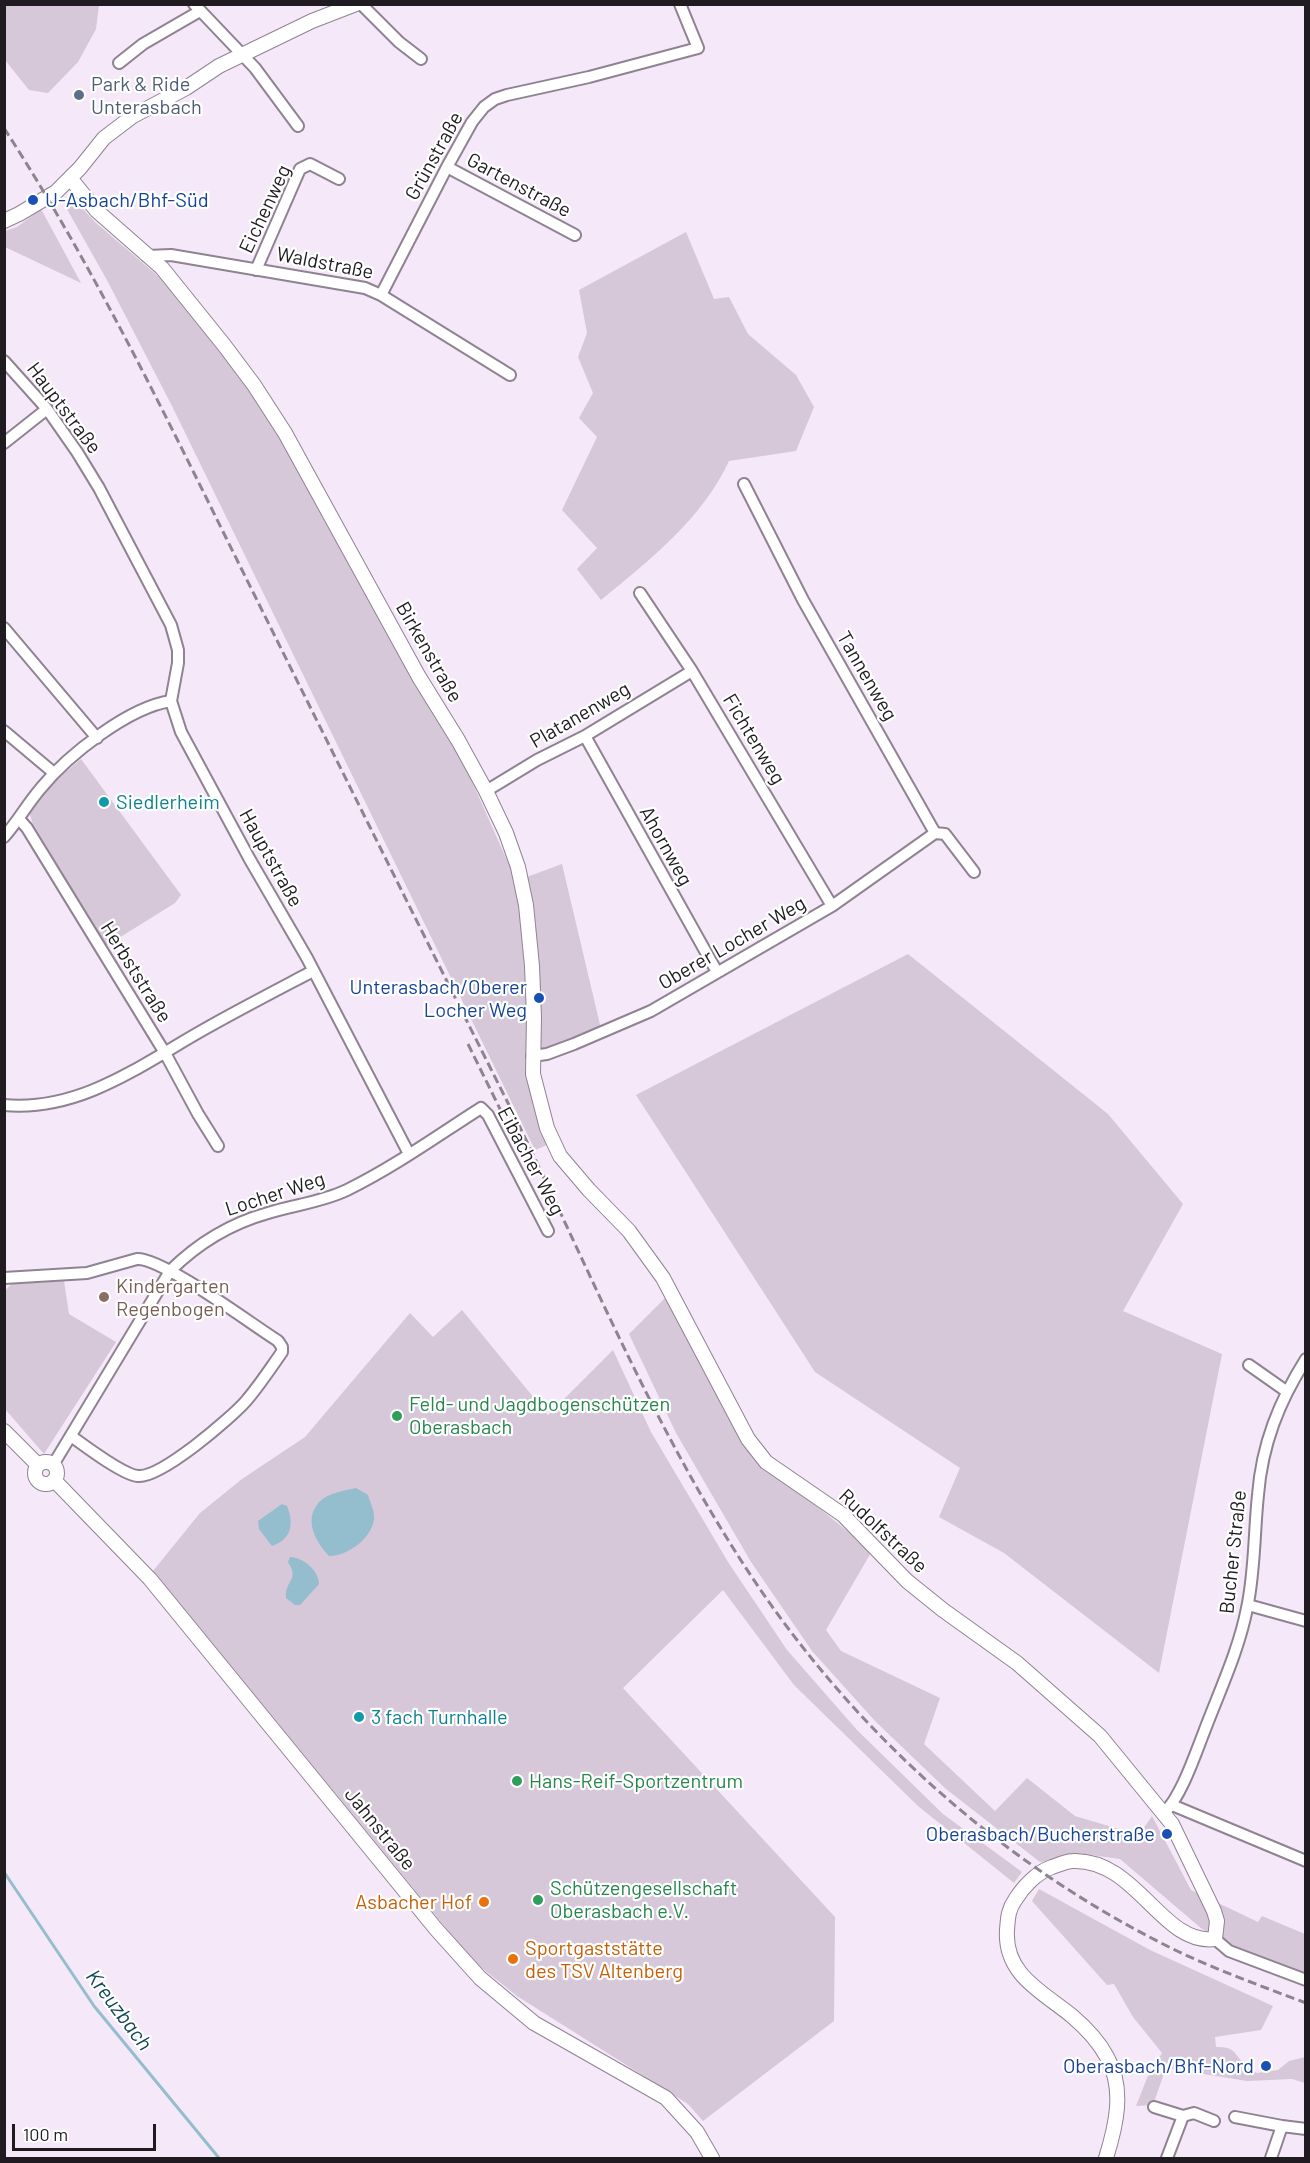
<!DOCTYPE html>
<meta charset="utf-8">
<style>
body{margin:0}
#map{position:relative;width:1310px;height:2163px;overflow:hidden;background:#f5e8f8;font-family:Barlow,sans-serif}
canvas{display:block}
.frame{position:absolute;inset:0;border:6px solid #1f1b21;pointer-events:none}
.scale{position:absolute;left:12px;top:2124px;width:144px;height:27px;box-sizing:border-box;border:3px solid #1f1b21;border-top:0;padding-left:8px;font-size:18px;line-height:21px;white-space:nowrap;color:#1f1b21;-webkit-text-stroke:4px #fff;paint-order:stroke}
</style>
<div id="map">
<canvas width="1310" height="2163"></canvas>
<div class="frame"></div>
<div class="scale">100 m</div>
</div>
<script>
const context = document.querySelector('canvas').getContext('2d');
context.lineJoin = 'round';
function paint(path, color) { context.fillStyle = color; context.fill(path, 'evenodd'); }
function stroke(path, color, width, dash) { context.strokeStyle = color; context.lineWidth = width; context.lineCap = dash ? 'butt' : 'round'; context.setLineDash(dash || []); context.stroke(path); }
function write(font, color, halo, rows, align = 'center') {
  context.font = font + ' Barlow,sans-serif'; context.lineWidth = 4.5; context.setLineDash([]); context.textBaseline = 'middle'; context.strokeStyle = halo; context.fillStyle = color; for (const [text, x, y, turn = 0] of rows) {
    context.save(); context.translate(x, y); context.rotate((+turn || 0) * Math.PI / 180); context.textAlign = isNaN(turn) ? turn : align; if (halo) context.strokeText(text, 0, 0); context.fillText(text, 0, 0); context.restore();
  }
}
const green = new Path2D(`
 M5,4L99,5L96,29L78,62L48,93L29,90L5,60Z
 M72,197L95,222L172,288L267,402L460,754L516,881L562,864L601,1029L530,1053L528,1076L547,1145L535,1150L172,406L108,282L63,202Z
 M41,209L81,283L5,247V231L17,227Z
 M686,232L714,299L729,297L748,334L796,375L814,407L796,451L729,461C702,519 650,560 601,600L577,569L597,548L562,510L597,437L579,418L593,393L578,357L587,333L579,290Z
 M81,759L181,895L175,903L106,946L33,824L29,812L46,788Z
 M908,954L1108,1114L1183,1204L1123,1311L1222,1354L1159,1673L1004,1553L939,1517L960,1468L815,1372L636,1095Z
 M64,1281L69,1314L116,1342L44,1454L5,1409V1291L11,1284Z
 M667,1296L746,1449L872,1551L826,1630L841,1651L940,1698L924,1744L995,1811L1027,1778L1075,1816L1139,1835L1152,1816L1191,1890L1258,1922L1262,1916L1305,1934V1974L1243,1951L1202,1929L1120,1859L1084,1854L1040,1862L946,1789L875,1721L812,1651L751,1562L676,1433L629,1334Z
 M462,1310L548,1415L613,1350L651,1432L728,1562L787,1650L857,1730L943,1814L1022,1872L1014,1883L918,1806L794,1685L723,1590L623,1688L835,1917L834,2021L703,2121L688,2104L517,1996L473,1961L153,1571L200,1513L242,1479L305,1437L410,1313L433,1337Z
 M1039,1889L1150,1950L1273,2006L1261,2030L1215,2037L1216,2047C1235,2047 1233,2052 1244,2064C1248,2068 1253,2070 1257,2073L1278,2070L1289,2061L1305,2057V2083L1292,2079L1247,2081L1166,2068L1153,2105L1136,2106L1147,2078L1162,2053L1133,2017L1114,1984L1107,1985L1032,1901Z`);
const water = new Path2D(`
 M356,1488L368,1495C370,1502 375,1512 374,1519C372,1538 348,1556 329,1556C317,1543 304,1522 317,1505C325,1493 344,1491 356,1488Z
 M282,1504L287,1506C294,1524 292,1539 272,1546L259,1529L258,1521Z
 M290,1557C303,1557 319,1571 319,1584L300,1605H295L286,1598C285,1579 300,1581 288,1562Z`);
const stream = new Path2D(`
 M4,1872L94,2006L219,2158`);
const minor = new Path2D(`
 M194,4L255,68L298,126
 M361,4L399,42L421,59
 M119,63L143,44L200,11
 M447,167L575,235
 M147,256L171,255L365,288L381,295L510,375
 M256,270L300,169L310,164L339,179
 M381,295L447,167L472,122L484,107L495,99L507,95L589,77L698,48L680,4
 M4,361L47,409L77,452L99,488L171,625L178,650V663L171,701L181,732L249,858L307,958L409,1154
 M4,443L47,409
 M744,484L803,600L935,833L945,834L974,872
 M640,593L692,671L832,906
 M4,628L97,738
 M4,731L54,773
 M585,736L717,972
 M486,791L537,760L585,736L692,671
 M19,819L27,828L165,1053L198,1114L218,1146
 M4,837C18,821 28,803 41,788C68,755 129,707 171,701
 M532,1056L547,1054L574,1044L651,1011L832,906L935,833
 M4,1105C80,1112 141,1065 203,1030C240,1009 277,990 313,971
 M4,1278L87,1273L137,1259C163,1258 251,1324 278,1341L282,1347V1352C270,1369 259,1386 246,1401C230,1419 161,1478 138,1476C123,1475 85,1446 71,1436
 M1249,1365L1286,1391
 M53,1465L170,1271C198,1243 229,1224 268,1213C294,1205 322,1202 347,1190C394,1167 437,1136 481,1108L488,1115L548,1231
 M1248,1605L1306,1621
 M1172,1805L1306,1861
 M1164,1813C1181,1797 1195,1755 1204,1732C1219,1692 1239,1650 1247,1608C1255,1571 1254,1532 1258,1495C1262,1444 1279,1402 1306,1359
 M1215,1939L1229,1951L1306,1980
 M1154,2107L1183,2116L1167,2158
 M1183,2116L1194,2113L1214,2121
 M1235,2117L1282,2126
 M1271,2158L1282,2126L1306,2129`);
const tertiary = new Path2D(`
 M70,178L97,211L162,268L224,345L254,385L285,433L419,677L458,740L486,791L506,833L518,867L526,905L532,966L534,1017L533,1074L547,1128L560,1156L589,1190L629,1231L663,1278L748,1439L766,1462L843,1515L907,1581L943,1610L1017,1663L1100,1736L1172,1824L1214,1911L1217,1921L1215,1939C1162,1946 1137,1859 1073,1861C1066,1861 1059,1865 1052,1867C1037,1872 1023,1887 1015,1900C1008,1910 1008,1918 1007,1930C1004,1975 1043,1992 1072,2016C1085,2027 1099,2042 1107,2057C1125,2089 1116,2126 1106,2158
 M4,221L19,214L56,192L80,168L104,138L133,116L186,88L219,66L312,21L356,4
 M4,1431L38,1465
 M35 1473a11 11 0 1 1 22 0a11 11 0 1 1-22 0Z
 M54,1480L150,1579L436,1929L480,1978L534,2023L666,2098L697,2132L712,2158`);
const rail = new Path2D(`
 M4,128C96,270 169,423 244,574C333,753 422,932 512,1111C586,1262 650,1420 742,1562C848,1727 998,1863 1175,1950C1217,1970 1261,1986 1306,2003
 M468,1044L501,1111`);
const markers = [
 [79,95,6,"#5c6f8a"],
 [33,200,6,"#1a4fb4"],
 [104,802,6,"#0f9aa8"],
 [539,998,6,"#1a4fb4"],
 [104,1297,6,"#8d6e63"],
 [397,1416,6,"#2e9e5b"],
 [359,1717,6,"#0f9aa8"],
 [517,1781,6,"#2e9e5b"],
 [1167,1834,6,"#1a4fb4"],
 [538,1900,6,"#2e9e5b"],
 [484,1902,6,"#e8710a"],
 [513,1959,6,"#e8710a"],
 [1266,2066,6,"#1a4fb4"]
];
const serviceNames = [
 ["Park & Ride",91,84],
 ["Unterasbach",91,107]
];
const streetNames = [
 ["Grünstraße",434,156,-61],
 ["Gartenstraße",519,185,28],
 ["Eichenweg",265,209,-65],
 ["Waldstraße",325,263,11],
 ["Hauptstraße",64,408,53],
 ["Birkenstraße",429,652,60],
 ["Tannenweg",867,676,60],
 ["Platanenweg",580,715,-30],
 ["Fichtenweg",754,739,59],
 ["Ahornweg",666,846,61],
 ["Hauptstraße",271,858,61],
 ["Oberer Locher Weg",732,943,-30],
 ["Herbststraße",136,972,58],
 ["Eibacher Weg",531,1161,62],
 ["Locher Weg",275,1194,-18],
 ["Rudolfstraße",883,1531,43],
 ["Bucher Straße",1233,1552,-84],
 ["Jahnstraße",380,1829,51]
];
const transitNames = [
 ["U-Asbach/Bhf-Süd",45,200,"left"],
 ["Unterasbach/Oberer",527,987],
 ["Locher Weg",527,1010],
 ["Oberasbach/Bucherstraße",1155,1834],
 ["Oberasbach/Bhf-Nord",1254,2066]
];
const cultureNames = [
 ["Siedlerheim",116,802],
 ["3 fach Turnhalle",371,1717]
];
const educationNames = [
 ["Kindergarten",116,1286],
 ["Regenbogen",116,1309]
];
const leisureNames = [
 ["Feld- und Jagdbogenschützen",409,1404],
 ["Oberasbach",409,1427],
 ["Hans-Reif-Sportzentrum",529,1781],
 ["Schützengesellschaft",550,1888],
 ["Oberasbach e.V.",550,1911]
];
const foodNames = [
 ["Asbacher Hof",472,1902],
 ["Sportgaststätte",525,1948,"left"],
 ["des TSV Altenberg",525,1971,"left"]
];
const waterNames = [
 ["Kreuzbach",119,2010,53]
];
paint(green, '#d6c7d9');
paint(water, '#94bdcd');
stroke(stream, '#94bdcd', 3);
stroke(minor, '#8f8392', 14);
stroke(tertiary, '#8f8392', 16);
stroke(minor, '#fff', 10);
stroke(tertiary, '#fff', 14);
stroke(rail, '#8d848f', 3, [9, 4.5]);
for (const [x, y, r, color] of markers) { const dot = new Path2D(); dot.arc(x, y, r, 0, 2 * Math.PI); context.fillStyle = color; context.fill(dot); stroke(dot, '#fff', 2); }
write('20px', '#4e5e75', '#fff', serviceNames, 'left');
write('20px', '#1f1b21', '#fff', streetNames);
write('20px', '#164399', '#fff', transitNames, 'right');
write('20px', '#0d838f', '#fff', cultureNames, 'left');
write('20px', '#785e54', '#fff', educationNames, 'left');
write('20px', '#27864d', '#fff', leisureNames, 'left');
write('20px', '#c56008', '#fff', foodNames, 'right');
write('italic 21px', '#0e4758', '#fff', waterNames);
</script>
